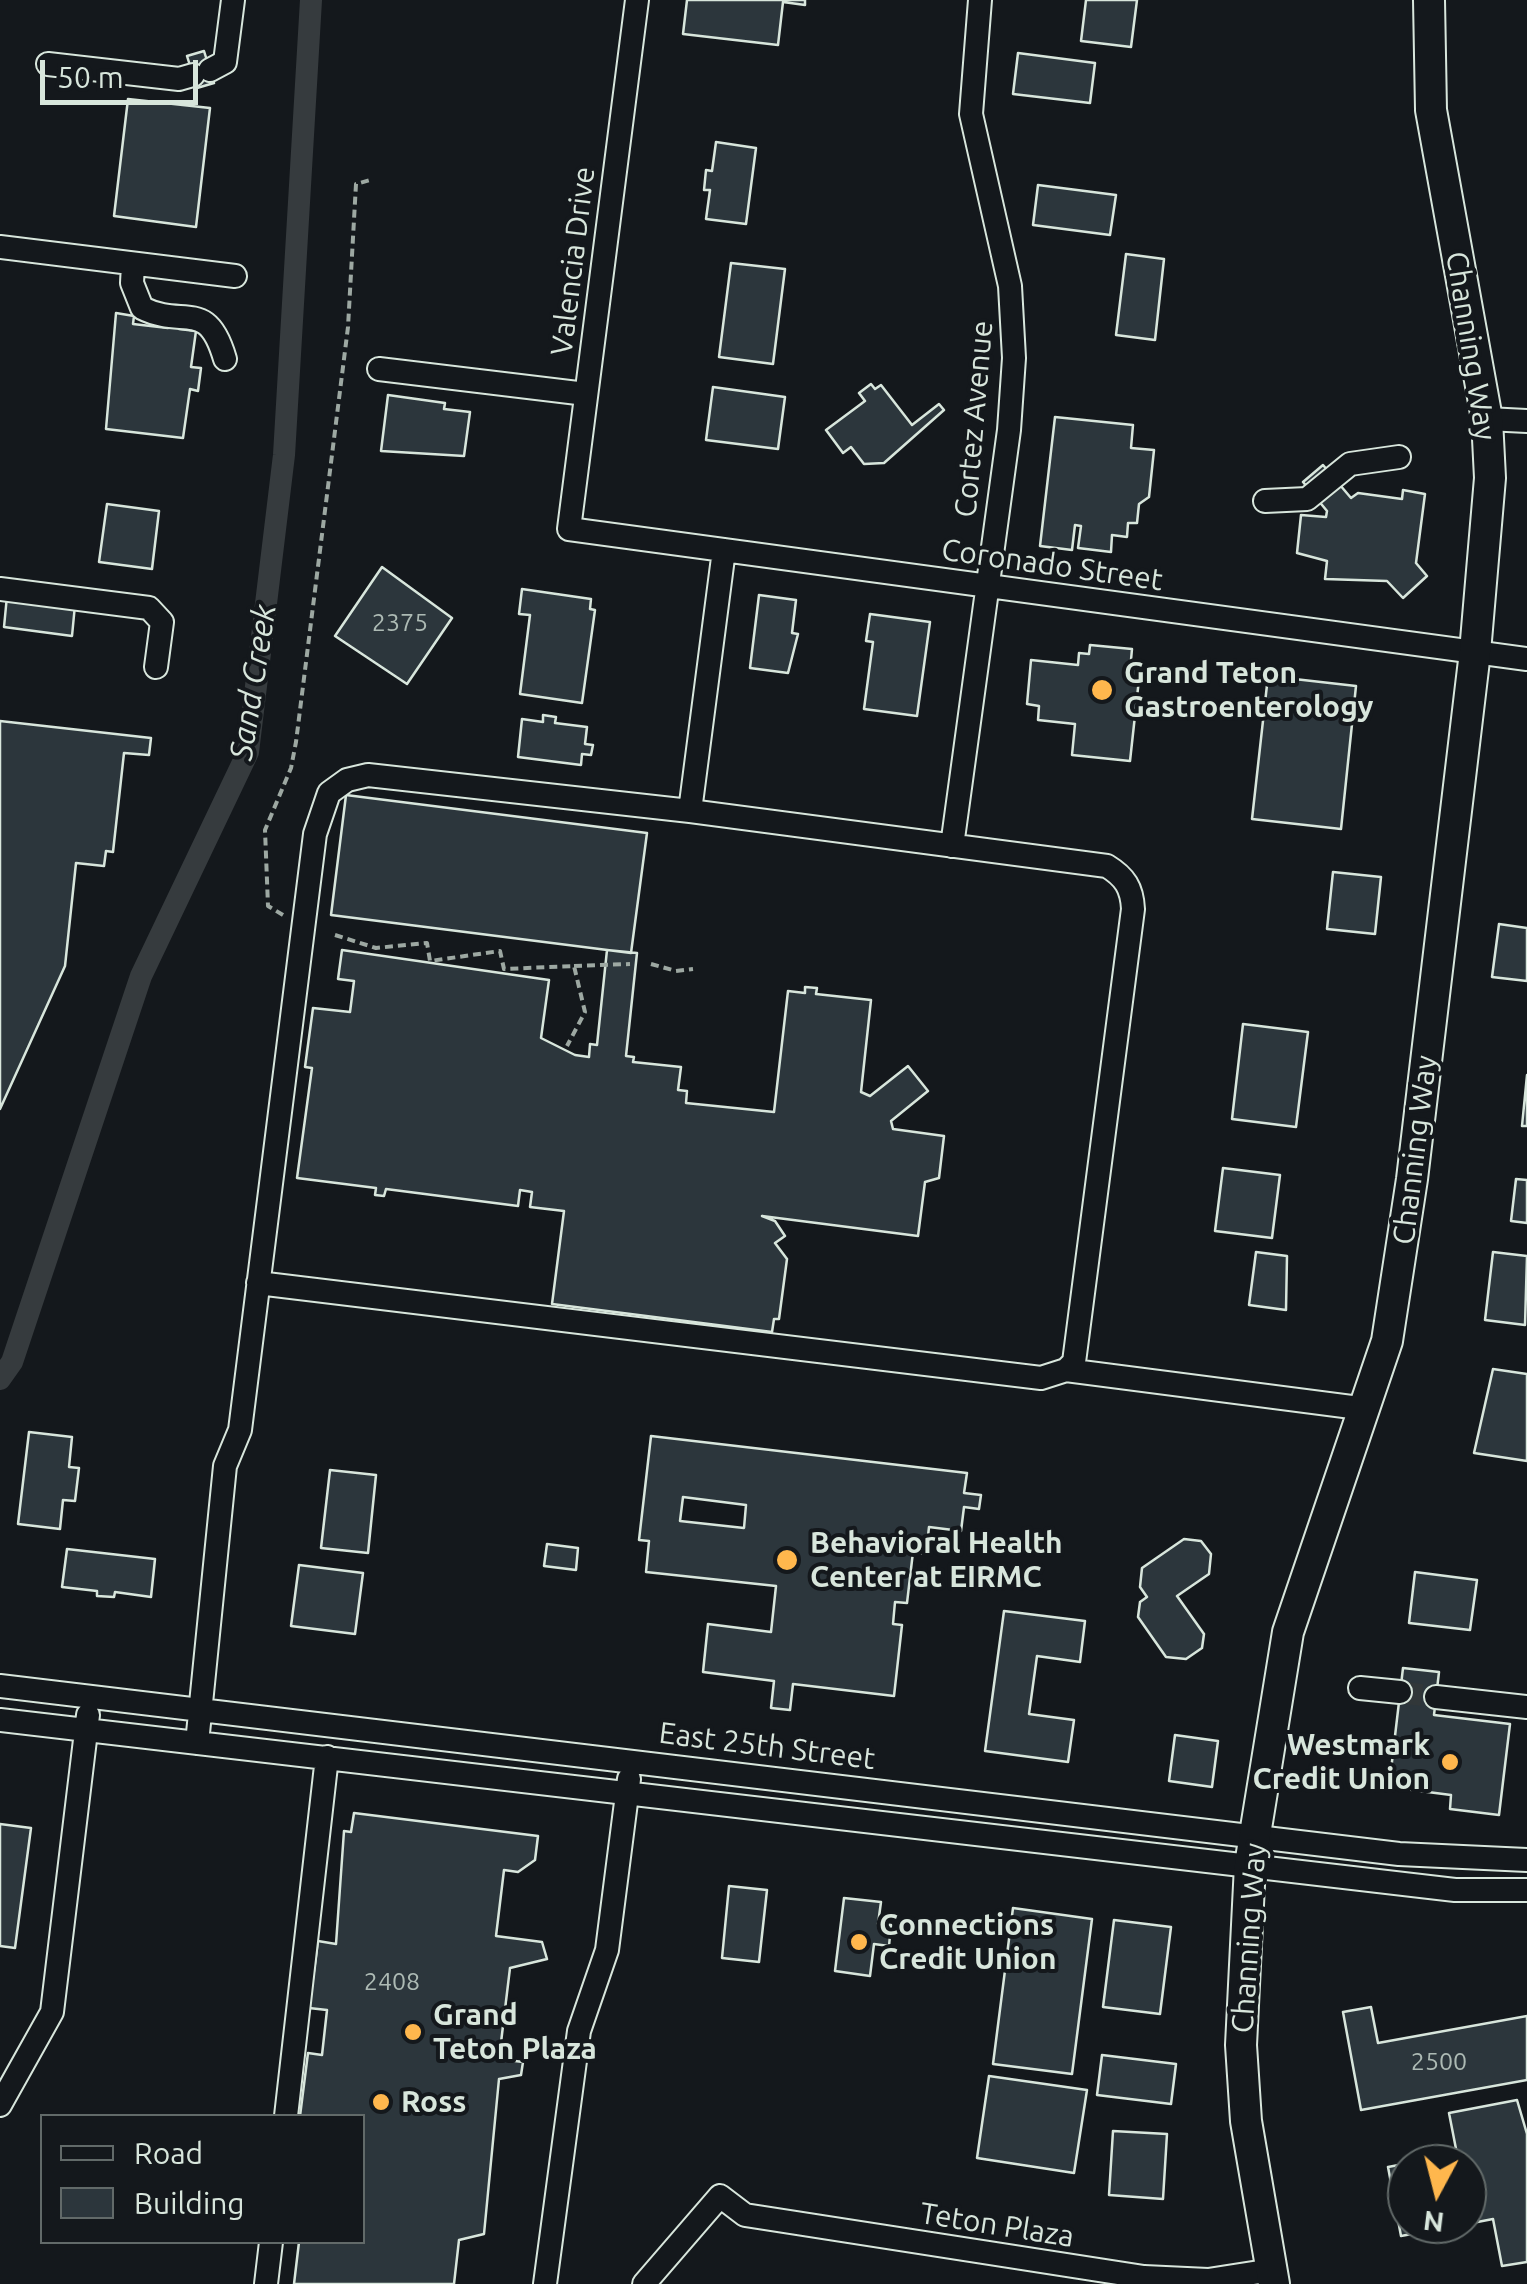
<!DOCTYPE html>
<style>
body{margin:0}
#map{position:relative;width:1527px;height:2284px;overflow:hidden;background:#14181c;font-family:Ubuntu,sans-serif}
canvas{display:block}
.legend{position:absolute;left:40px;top:2114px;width:325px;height:130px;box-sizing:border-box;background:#14181c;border:2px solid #626a69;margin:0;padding:12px 18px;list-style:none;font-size:30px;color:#d8e6dc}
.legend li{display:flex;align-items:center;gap:20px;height:50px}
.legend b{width:50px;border:2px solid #626a69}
.north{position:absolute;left:1387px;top:2144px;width:100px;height:100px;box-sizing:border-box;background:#14181c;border:2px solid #626a69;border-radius:50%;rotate:187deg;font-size:28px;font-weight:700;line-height:40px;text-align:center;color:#d8e6dc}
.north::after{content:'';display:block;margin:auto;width:35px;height:45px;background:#ffb74d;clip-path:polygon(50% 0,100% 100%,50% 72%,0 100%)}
.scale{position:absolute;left:40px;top:60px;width:158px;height:45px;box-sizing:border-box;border:5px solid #d8e6dc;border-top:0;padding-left:12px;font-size:30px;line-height:35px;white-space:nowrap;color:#d8e6dc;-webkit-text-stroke:8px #14181c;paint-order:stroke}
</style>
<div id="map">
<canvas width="1527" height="2284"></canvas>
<ul class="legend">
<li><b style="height:12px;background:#14181c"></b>Road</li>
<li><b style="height:28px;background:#2c363c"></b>Building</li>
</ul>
<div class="north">N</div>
<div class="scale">50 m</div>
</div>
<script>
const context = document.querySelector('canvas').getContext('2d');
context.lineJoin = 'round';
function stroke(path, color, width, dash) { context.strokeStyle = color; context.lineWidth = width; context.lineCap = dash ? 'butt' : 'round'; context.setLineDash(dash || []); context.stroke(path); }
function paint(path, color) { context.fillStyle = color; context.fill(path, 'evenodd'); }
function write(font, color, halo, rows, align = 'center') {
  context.font = font + ' Ubuntu,sans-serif'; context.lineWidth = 8; context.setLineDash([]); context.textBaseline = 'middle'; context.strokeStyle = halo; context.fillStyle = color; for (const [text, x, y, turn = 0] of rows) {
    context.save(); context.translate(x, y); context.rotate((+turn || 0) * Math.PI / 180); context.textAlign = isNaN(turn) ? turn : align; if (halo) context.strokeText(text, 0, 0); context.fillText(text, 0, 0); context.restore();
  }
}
const canal = new Path2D(`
 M0,1379L12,1362L141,976L248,752L284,455L311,0`);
const building = new Path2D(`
 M687,0H805V5L783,2L778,45L683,34Z
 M1086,0H1137L1131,47L1081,41Z
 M204,51L214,83L197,88L187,56Z
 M1018,53L1095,63L1090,103L1013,94Z
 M128,99L210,108L196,227L114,216Z
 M716,142L756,148L746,224L706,219L710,190H704L706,170L712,171Z
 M1038,185L1116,195L1110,235L1033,225Z
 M1126,254L1164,259L1155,340L1116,335Z
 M731,263L785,269L773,364L719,357Z
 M116,313L134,316L133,324L168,328L169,320L180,321L179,329L196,331L191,367L201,368L198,391L190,389L183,438L106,429Z
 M871,384L875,389L881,385L912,425L939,404L944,410L884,463L864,464L851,447L843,453L826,430L865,401L859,393Z
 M713,387L785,397L778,449L706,440Z
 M388,395L445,403L444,409L470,412L464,456L381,451Z
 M1055,417L1133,425L1131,448L1154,450L1149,497L1139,504L1137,523H1128L1127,537L1112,535L1111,552L1078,548L1081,526L1075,525L1072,550L1040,546Z
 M1323,465L1351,498L1358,493L1402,499L1403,490L1425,494L1416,563L1427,576L1403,598L1387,581L1325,579L1327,561L1297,553L1301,515L1326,517L1327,511L1303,482Z
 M107,504L159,511L152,569L99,562Z
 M382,567L452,618L407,684L335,636Z
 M522,589L591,599L590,609L595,610L582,703L520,694L530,615L519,614Z
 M759,595L796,600L792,633L798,634L788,673L750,668Z
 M7,596L75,605L72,636L4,627Z
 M870,614L930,622L917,716L864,709L873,642L866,641Z
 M1090,645L1132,649L1131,660L1141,661L1130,761L1072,755L1075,724L1038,720L1039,706L1027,704L1031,660L1078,665L1079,653L1089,654Z
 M1268,676L1356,686L1341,829L1252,819Z
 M543,715L556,717L555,723L587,727L585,744L593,745L591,755L582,754L581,765L518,757L522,719L543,722Z
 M0,721L151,738L149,755L124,753L113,852L106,851L104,866L76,863L65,966L0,1109Z
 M346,795L647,833L631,953L331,915Z
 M1333,872L1381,877L1375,934L1327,929Z
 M1499,924L1527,928V981L1492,977Z
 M342,950L549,980L541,1038L575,1055L589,1057L590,1044L597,1045L607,950L637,953L626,1056L634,1057L633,1062L681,1067L678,1090L687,1091L686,1103L774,1112L788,991L805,993V987L817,988L816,994L871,1000L861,1092L870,1096L908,1066L928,1091L891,1121L893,1129L944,1136L939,1178L925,1182L918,1236L762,1216L775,1221L785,1236L775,1243L787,1259L779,1319H774L772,1332L552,1304L564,1211L530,1207L532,1192L520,1190L518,1206L386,1189L384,1196L375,1195L376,1188L297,1178L312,1068L305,1067L313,1008L350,1012L354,981L338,979Z
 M1243,1024L1308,1032L1296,1127L1232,1119Z
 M1527,1075V1126H1522Z
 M1223,1168L1280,1175L1272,1238L1215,1231Z
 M1516,1179L1527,1180V1223L1511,1221Z
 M1256,1252L1287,1256L1286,1310L1249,1305Z
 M1493,1252L1527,1256L1525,1325L1485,1320Z
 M1493,1369L1527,1374V1461L1474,1453Z
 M29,1432L72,1437L69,1467L79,1468L75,1501L63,1500L60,1529L18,1524Z
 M651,1436L967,1473L964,1493L981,1495L979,1509L964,1507L961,1531L929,1527L926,1554L913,1552L907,1603L895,1602L893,1624L902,1625L894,1696L793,1684L790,1710L771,1708L774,1681L703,1672L708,1624L771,1632L776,1586L646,1572L649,1541L639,1540ZM683,1497L746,1505L744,1528L680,1521Z
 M330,1470L376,1475L368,1553L321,1548Z
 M1184,1539L1201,1541L1211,1554L1209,1574L1177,1596L1204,1634L1202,1648L1186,1659L1166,1657L1138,1617L1140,1602L1147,1597L1140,1587L1142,1568Z
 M547,1544L578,1548L576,1570L544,1566Z
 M67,1549L155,1559L151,1597L115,1592L114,1597L97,1596V1591L62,1587Z
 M299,1565L363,1573L355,1634L291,1626Z
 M1415,1572L1477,1580L1470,1630L1409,1623Z
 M1004,1611L1085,1621L1080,1662L1037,1656L1029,1714L1074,1720L1068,1762L985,1751Z
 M1403,1668L1439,1672L1434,1715L1510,1724L1499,1815L1450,1809L1451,1795L1389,1787Z
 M1175,1735L1218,1741L1212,1787L1169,1781Z
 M354,1813L538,1836L535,1860L518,1872L504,1870L496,1936L542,1942L547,1959L510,1968L499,2059L523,2062L521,2075L499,2079L484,2234L459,2240L454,2284H294L299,2242H362V2116H300L308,2053L322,2055L327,2010L309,2008L318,1941L336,1944L344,1831L351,1832Z
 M0,1824L31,1828L15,1948L0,1946Z
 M729,1886L767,1890L759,1962L722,1958Z
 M844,1898L881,1902L878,1924L891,1925L889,1946L874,1944L870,1976L835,1971Z
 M1013,1908L1092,1919L1072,2074L993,2064Z
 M1114,1920L1171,1927L1160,2014L1103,2007Z
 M1371,2007L1378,2043L1527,2016V2080L1361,2110L1343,2012Z
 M1102,2055L1176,2064L1171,2104L1097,2095Z
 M989,2076L1087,2090L1074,2173L977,2158Z
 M1517,2100L1527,2134V2262L1502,2266L1493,2219L1467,2224V2164H1407V2224H1466L1401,2236L1388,2167L1457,2154L1449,2113Z
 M1113,2131L1167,2134L1163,2199L1109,2195Z`);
const minorTunnel = new Path2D(`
 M1400,1692L1436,1697`);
const path = new Path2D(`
 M283,915L268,906L265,830L291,768L296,742L348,327L356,184L370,180
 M335,935L376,948L427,943L430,961L500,951L504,969L574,966L585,1012L567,1046
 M651,964L676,971L693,969
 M574,966L630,964`);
const minor = new Path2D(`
 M637,0L569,529L1527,659
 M48,64L179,79L193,75
 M210,70L225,62L233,0
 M0,247L235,276
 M133,264L132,283L142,308C184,329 207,297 225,359
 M379,369L586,394
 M1487,419L1527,421
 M1265,501L1307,499L1350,464L1399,457
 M0,589L149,608L162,622L156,667
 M690,811L724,550
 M952,846L1009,430L1014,358L1010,286L971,114L980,0
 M1066,1370L1367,1409
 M0,1686L1399,1854L1527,1860
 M1360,1688L1400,1692
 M1436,1697L1527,1707
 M0,1720L1455,1890H1527
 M197,1743L225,1466L240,1430L315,834L329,793L347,780L368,775L690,811L1107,866C1125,877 1132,888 1133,909L1074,1362L1066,1370L1041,1378L258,1283
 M0,2105L52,2012L88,1715
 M286,2116L327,1757
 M266,2284L271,2242
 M545,2284L579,2031L607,1950L629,1779
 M644,2284L720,2196L745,2215L1144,2277L1208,2280L1272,2270`);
const major = new Path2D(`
 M1274,2284L1246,2121L1241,2045L1250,1865L1288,1632L1387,1341L1412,1179L1475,652L1490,478L1487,419L1431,110L1429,0`);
const markers = [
 [1102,690,12,"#ffb74d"],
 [787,1560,12,"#ffb74d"],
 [1450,1762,10,"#ffb74d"],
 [859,1942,10,"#ffb74d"],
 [413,2032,10,"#ffb74d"],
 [381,2102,10,"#ffb74d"]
];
const numberNames = [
 ["2375",400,623],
 ["2408",392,1982],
 ["2500",1439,2062]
];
const streetNames = [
 ["Valencia Drive",573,261,-83],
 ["Channing Way",1471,346,81],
 ["Cortez Avenue",974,419,-85],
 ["Coronado Street",1052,565,8],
 ["Channing Way",1415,1150,-83],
 ["East 25th Street",767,1746,7],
 ["Channing Way",1249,1938,-86],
 ["Teton Plaza",997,2225,9]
];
const poiNames = [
 ["Grand Teton",1124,673],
 ["Gastroenterology",1124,707],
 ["Behavioral Health",810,1543],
 ["Center at EIRMC",810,1577],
 ["Westmark",1430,1745,"right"],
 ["Credit Union",1430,1779,"right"],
 ["Connections",879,1925],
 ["Credit Union",879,1959],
 ["Grand",433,2015],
 ["Teton Plaza",433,2049],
 ["Ross",401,2102]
];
const waterNames = [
 ["Sand Creek",253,682,-81]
];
stroke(canal, '#363b3e', 22);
paint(building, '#2c363c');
stroke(building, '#d8e6dc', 2.5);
stroke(minorTunnel, '#313739', 22, [22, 11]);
stroke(minor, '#d8e6dc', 26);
stroke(major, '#d8e6dc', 34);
stroke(path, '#9da8a2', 4, [8, 5]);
stroke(minor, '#14181c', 22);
stroke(major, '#14181c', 30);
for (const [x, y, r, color] of markers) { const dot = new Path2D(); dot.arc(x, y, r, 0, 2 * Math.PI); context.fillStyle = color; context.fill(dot); stroke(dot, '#14181c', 4); }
write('25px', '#adbab4', null, numberNames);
write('30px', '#d8e6dc', '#14181c', streetNames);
write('bold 30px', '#d8e6dc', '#14181c', poiNames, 'left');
write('italic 32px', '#d8e6dc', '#14181c', waterNames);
</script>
